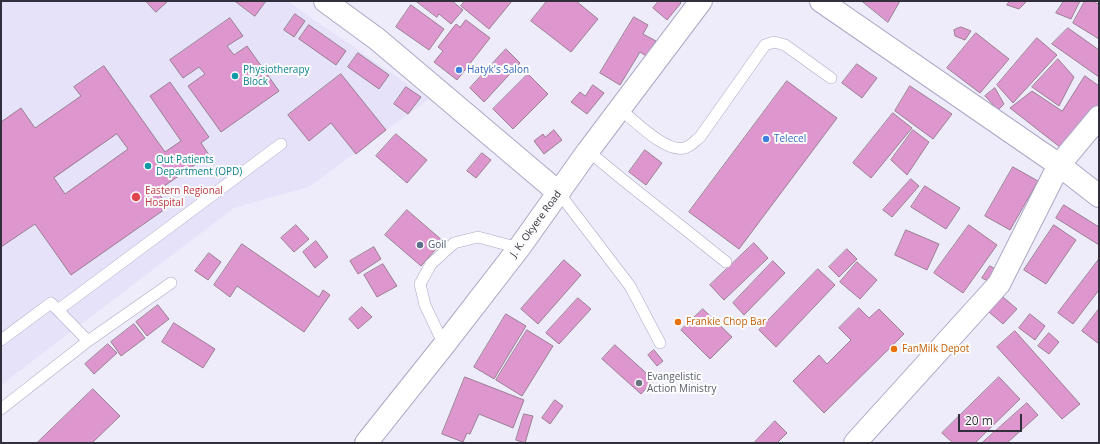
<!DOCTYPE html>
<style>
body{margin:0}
#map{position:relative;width:1100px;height:444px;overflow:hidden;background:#eeecfa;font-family:"Open Sans",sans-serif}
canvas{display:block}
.frame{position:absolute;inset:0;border:2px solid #312f3b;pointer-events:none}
.scale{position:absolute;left:958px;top:414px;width:64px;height:18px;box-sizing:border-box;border:2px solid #312f3b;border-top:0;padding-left:5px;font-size:12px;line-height:14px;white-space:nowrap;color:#312f3b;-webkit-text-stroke:3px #fcfcfc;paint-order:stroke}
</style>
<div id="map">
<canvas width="1100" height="444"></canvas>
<div class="frame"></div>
<div class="scale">20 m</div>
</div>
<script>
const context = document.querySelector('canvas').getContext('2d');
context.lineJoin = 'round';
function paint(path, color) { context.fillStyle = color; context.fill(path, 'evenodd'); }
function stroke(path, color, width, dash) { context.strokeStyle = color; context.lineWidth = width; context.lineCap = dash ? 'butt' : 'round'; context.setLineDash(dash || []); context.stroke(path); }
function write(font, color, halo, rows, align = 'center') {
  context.font = font + ' "Open Sans",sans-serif'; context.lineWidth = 4; context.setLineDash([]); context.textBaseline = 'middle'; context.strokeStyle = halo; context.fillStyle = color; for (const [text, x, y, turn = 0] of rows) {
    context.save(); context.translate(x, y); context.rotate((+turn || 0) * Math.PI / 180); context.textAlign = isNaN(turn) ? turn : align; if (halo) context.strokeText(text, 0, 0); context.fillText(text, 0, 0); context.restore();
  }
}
const built = new Path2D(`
 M1,1H287L429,99L309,187L234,208L1,385Z`);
const building = new Path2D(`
 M146,1H168L156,12Z
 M235,1H266L255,16Z
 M416,1H452L463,10L451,24L439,14L437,17Z
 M465,1H512L489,29L461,6Z
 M547,1H576L598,19L571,52L531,21Z
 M659,1H679L681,3L667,20L653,8Z
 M862,1H900L888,22Z
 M1010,1H1027L1019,9L1007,5Z
 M1064,1H1080L1071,19L1056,13Z
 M1085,1H1094L1099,5V39L1073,23Z
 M411,5L444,29L429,50L396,27Z
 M295,14L305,21L294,37L284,30Z
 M634,17L648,25L643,34L656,41L646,56L640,52L620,85L600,73Z
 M230,18L243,36L227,46L234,55L247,46L279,91L221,132L188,86L205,74L199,67L183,78L170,60Z
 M466,20L490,38L457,80L434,62L443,51L438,47L456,24L460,27Z
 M309,25L346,51L336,65L299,39Z
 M961,27L971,31L965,40L955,36L954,30Z
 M1068,28L1099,50V77L1052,44Z
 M976,33L1009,59L980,93L947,68Z
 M1037,38L1057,55L1013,103L997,85Z
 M506,49L520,63L484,102L470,88Z
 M358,53L389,75L379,89L348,67Z
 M1058,59L1074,77L1059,106L1032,87Z
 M857,64L877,78L862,98L842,83Z
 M104,66L165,152L181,141L150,96L170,82L209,137L201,143L209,155L157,191L168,207L71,275L35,224L1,247V122L21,108L35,128L81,96L74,87ZM117,134L128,149L65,194L54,178Z
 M341,74L386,130L356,154L331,123L309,141L288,115Z
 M528,74L548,94L513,129L493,109Z
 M1085,76L1099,86V111L1065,151L1010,108L1032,91L1062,111Z
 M787,81L837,118L739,249L689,212Z
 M593,85L604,93L587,114L571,102L580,92L585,96Z
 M910,86L952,114L933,139L895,111Z
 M406,87L421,97L408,114L394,104Z
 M995,88L1004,104L998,110L985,96Z
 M893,113L912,128L871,178L853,163Z
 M554,130L562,140L544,154L534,141L543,134L545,137Z
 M913,130L929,142L907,175L891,160Z
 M396,134L427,160L407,183L376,156Z
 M645,150L662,163L646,185L629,172Z
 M482,153L491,160L476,178L467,171Z
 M1013,167L1038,181L1010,230L985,216Z
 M911,179L919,186L892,217L883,210Z
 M925,186L960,208L946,229L911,207Z
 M1064,205L1099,227V245L1056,218Z
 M407,210L443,241L421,266L385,235Z
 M296,225L309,239L294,252L281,238Z
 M969,225L997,245L963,293L934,273Z
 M1054,225L1076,240L1046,284L1024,270Z
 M906,230L939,244L927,270L895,255Z
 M316,241L328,257L315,268L303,252Z
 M754,243L768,258L724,300L710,285Z
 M242,244L319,297L323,290L330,295L304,332L237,286L230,297L214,285Z
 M374,247L381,259L358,274L350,261Z
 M847,249L857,259L839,277L829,267Z
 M209,253L221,262L208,280L195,271Z
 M1099,259V290L1073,324L1058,313Z
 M564,260L581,275L538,324L521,309Z
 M773,261L785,273L744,315L733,303Z
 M857,262L877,280L860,299L840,282Z
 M383,264L397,286L377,297L364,275Z
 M990,266L997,270L990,282L982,278Z
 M818,269L835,285L776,347L759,330Z
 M1003,297L1017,309L1003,324L989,312Z
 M578,298L591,309L559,344L546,333Z
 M158,305L169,319L147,336L136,322Z
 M362,307L372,317L358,329L349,319Z
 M859,308L869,318L879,309L904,334L824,413L793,381L819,355L827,364L851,340L839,328Z
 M703,309L732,337L710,359L681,330Z
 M1099,309V344L1082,331Z
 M506,314L526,326L494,379L474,367Z
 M1030,314L1045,326L1035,340L1019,328Z
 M174,323L215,349L203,368L162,342Z
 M134,324L145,338L121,356L111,342Z
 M527,330L553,346L522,396L496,380Z
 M1015,331L1080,404L1062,419L997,347Z
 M1049,333L1059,342L1049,354L1038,346Z
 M108,344L117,353L94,374L85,364Z
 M615,345L654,380L641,394L602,359Z
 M654,350L663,361L657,366L648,355Z
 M465,377L524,400L513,428L479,414L470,434L467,433L463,442L442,434Z
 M999,377L1020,399L975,443H953L942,433Z
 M93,389L120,416L92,443H37Z
 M555,400L563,406L550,424L542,418Z
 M1027,403L1038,415L1007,443H982Z
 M524,414L533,416L525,443L516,440Z
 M775,421L787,433L777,443H754Z`);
const service = new Path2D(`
 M620,109C634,120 668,156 687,147C692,145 696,140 700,137L765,45L774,42L785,45L831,78
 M588,151L622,179L726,262
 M559,193L630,286L660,343
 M58,310L281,144
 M1,340L51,303L88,341
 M444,345L425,305L420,284L431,264L454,243L478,237L519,248
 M1,409L88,341L171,283`);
const minor = new Path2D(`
 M325,1L377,39L559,193
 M821,1L1059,165L1099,196
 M855,443L999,284L1059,165L1099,117`);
const primary = new Path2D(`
 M366,443L444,345L519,248L588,151L701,1`);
const markers = [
 [459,70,4,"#3f7fe0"],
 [235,76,4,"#0f9aa8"],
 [766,139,4,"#3f7fe0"],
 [148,166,4,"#0f9aa8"],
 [136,197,5,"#e0444e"],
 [420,245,4,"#5c6f8a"],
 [678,322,4,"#e8710a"],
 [894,349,4,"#e8710a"],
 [639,383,4,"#6b7280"]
];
const cultureNames = [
 ["Physiotherapy",243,70],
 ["Block",243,82],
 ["Out Patients",156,160],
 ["Department (OPD)",156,172]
];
const shopNames = [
 ["Hatyk's Salon",467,70],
 ["Telecel",774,139]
];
const healthNames = [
 ["Eastern Regional",145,191],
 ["Hospital",145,203]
];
const streetNames = [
 ["J. K. Okyere Road",536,224,-54]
];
const serviceNames = [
 ["Goil",428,245]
];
const foodNames = [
 ["Frankie Chop Bar",686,322],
 ["FanMilk Depot",902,349]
];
const worshipNames = [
 ["Evangelistic",647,377],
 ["Action Ministry",647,389]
];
paint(built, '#e5e2f9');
paint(building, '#de96ce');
stroke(building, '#9a7f93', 1);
stroke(service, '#aca7c6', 12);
stroke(minor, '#aca7c6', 24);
stroke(primary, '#aca7c6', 24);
stroke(service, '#fff', 11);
stroke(minor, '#fff', 22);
stroke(primary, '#fff', 22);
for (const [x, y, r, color] of markers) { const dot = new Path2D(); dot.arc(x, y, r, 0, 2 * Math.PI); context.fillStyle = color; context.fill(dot); stroke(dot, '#fcfcfc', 1.5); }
write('10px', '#0d838f', '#fcfcfc', cultureNames, 'left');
write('10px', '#366cbe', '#fcfcfc', shopNames, 'left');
write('10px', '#be3a42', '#fcfcfc', healthNames, 'left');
write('10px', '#312f3b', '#fcfcfc', streetNames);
write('10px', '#4e5e75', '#fcfcfc', serviceNames, 'left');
write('10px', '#c56008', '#fcfcfc', foodNames, 'left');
write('10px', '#5b616d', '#fcfcfc', worshipNames, 'left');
</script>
